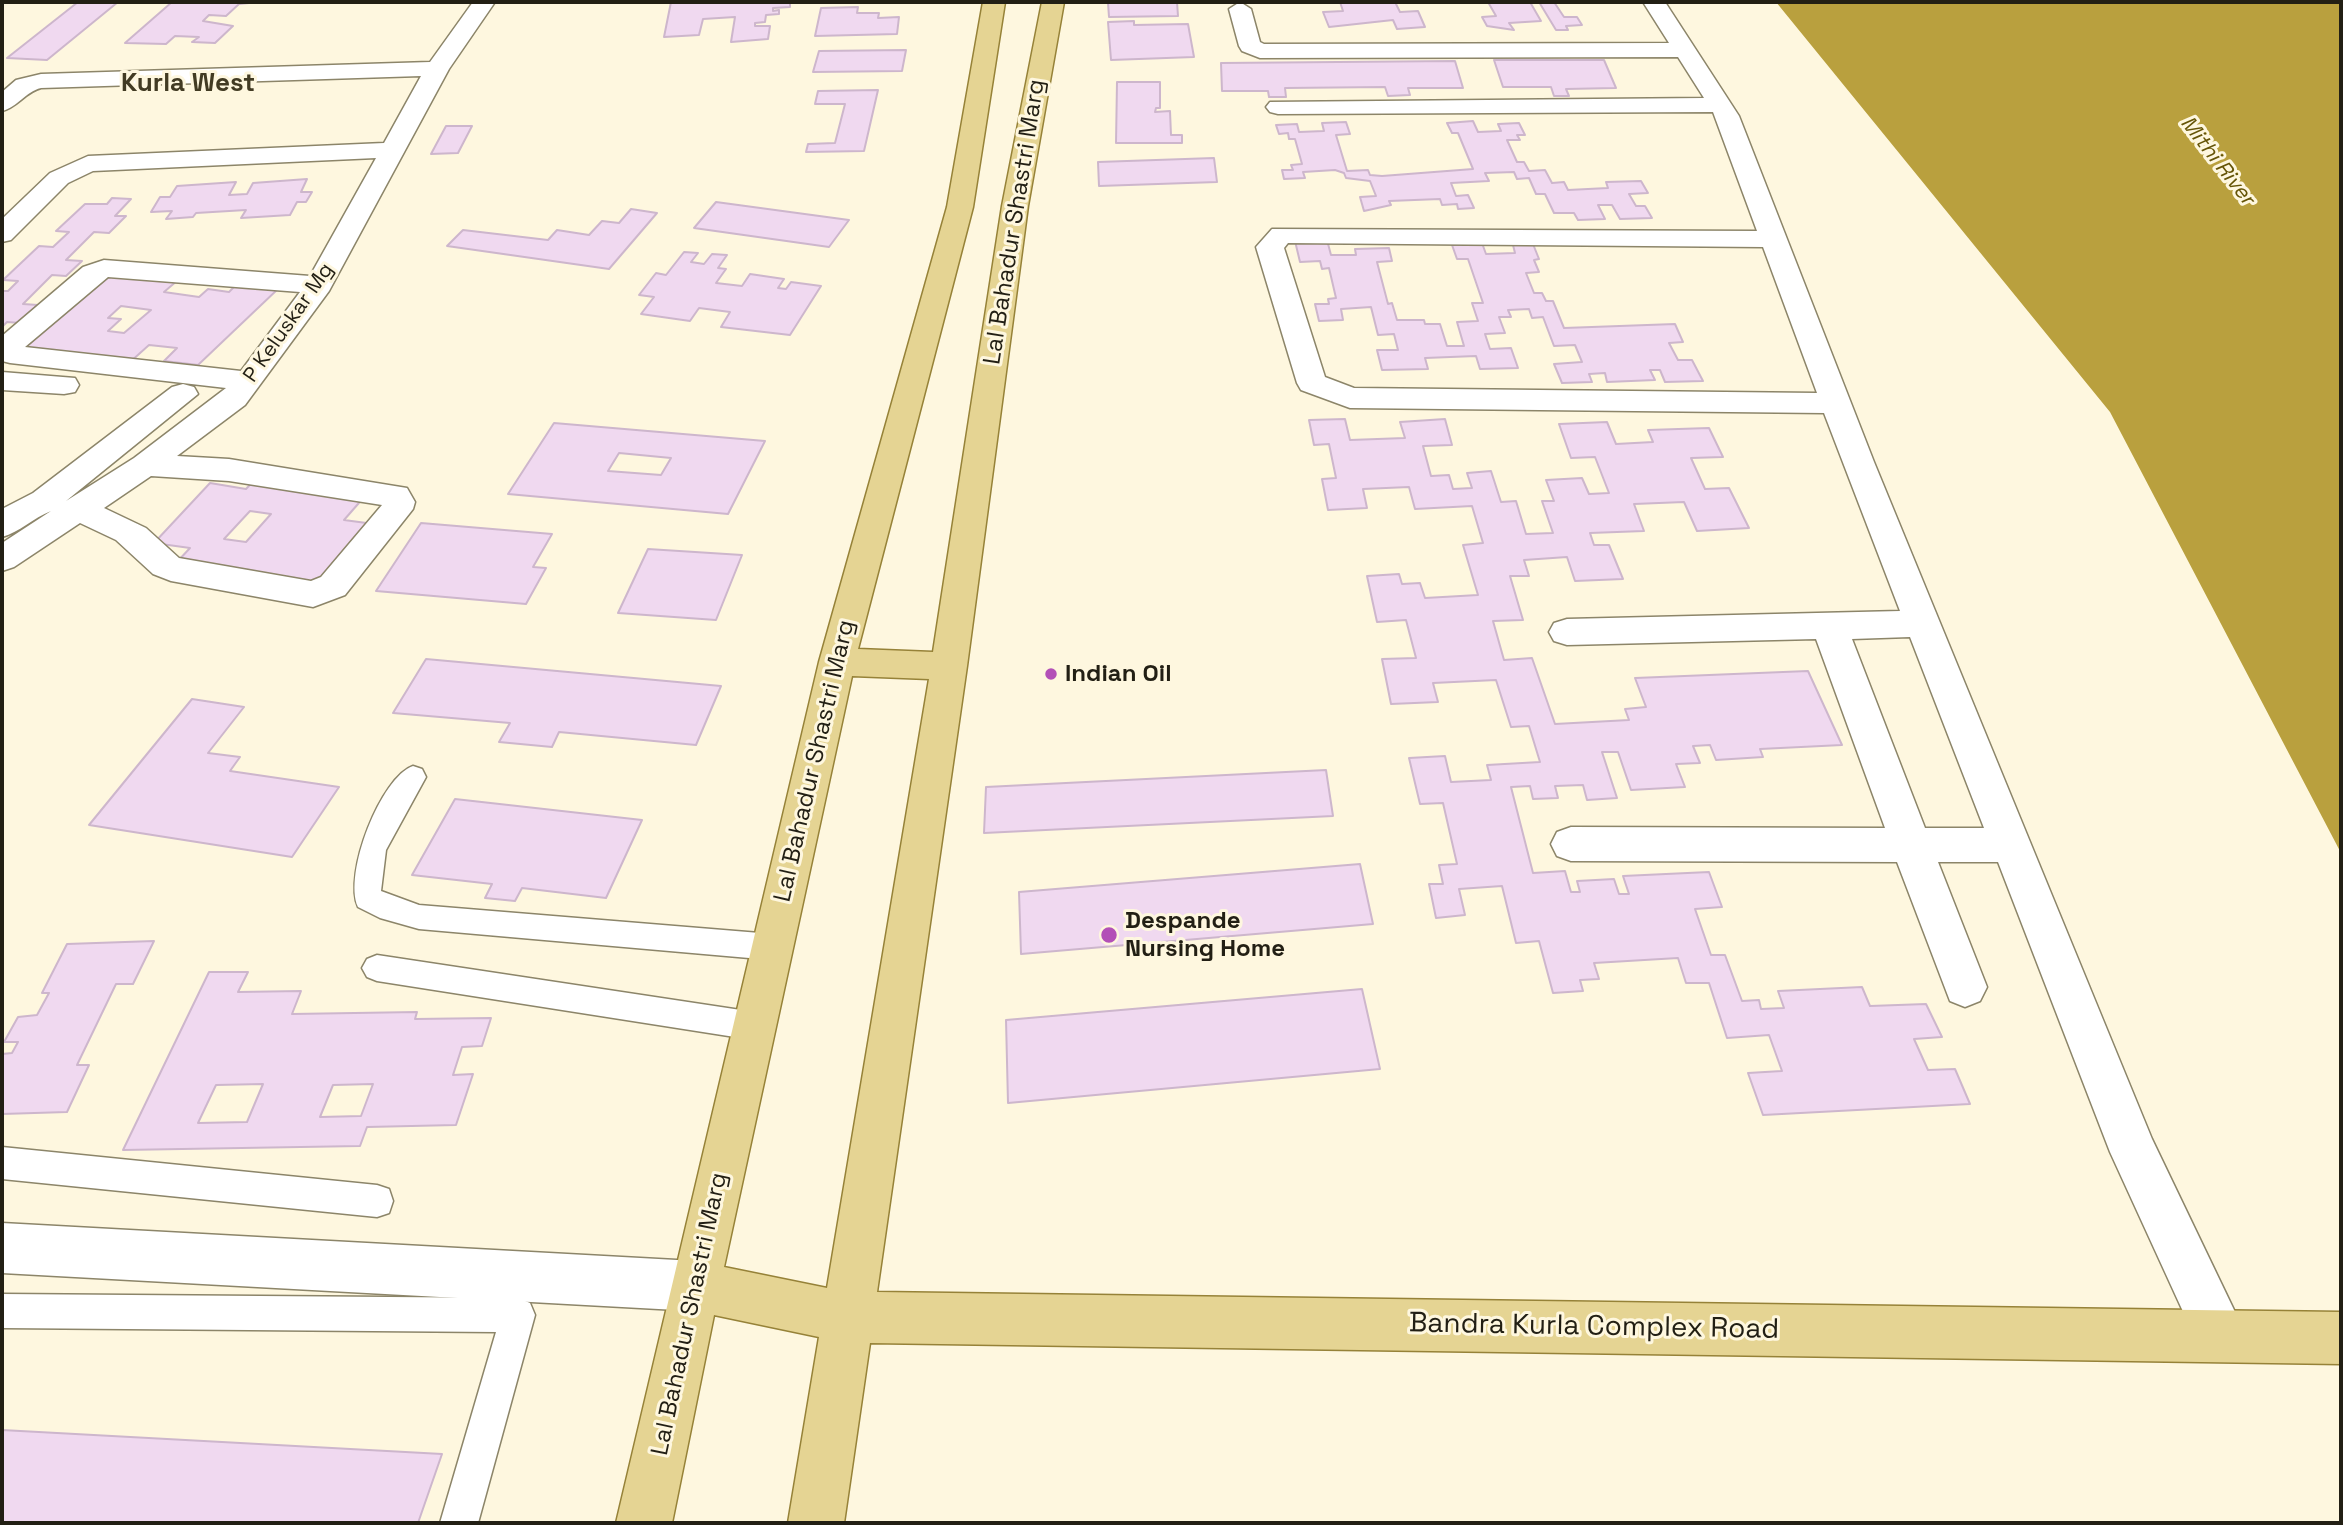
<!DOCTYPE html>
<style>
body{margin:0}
#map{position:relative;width:2343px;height:1525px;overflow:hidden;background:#fef7df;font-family:"Space Grotesk",sans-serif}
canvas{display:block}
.frame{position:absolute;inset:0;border:4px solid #221f14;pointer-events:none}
</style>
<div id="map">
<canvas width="2343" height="1525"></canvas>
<div class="frame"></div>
</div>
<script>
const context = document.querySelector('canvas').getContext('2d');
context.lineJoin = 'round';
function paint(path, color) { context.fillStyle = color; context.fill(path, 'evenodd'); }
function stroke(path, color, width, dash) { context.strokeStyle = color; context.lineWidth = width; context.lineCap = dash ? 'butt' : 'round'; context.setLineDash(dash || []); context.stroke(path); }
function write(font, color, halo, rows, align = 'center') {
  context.font = font + ' "Space Grotesk",sans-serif'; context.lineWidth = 6; context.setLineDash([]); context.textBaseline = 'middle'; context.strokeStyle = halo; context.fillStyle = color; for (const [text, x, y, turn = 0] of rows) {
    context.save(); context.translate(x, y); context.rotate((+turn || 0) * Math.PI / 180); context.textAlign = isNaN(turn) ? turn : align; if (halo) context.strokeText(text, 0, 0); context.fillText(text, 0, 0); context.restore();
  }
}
const water = new Path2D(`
 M1776,2H2341V853L2110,412Z`);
const building = new Path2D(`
 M78,2H118L47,60L7,58Z
 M163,2H259L239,4L226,16L209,15L203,21L233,26L215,43L192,42L199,37L175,36L166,44L125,43L172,2Z
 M671,2H790V7L773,8V11L779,10V14L766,15L765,22L755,23V26H770L768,39L731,42L735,17L703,19L699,35L664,37Z
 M1177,2L1178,16L1109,17L1108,3Z
 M1340,2H1395L1400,12L1418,11L1425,27L1397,29L1393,20L1329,27L1323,12L1343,11Z
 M1488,2H1530L1541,21L1509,23L1514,30L1487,26L1482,17L1496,16Z
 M1539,2H1554L1564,17H1577L1582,25L1566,26L1568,30H1556Z
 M858,7L857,13H879L878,18L899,17L897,34L815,36L821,8Z
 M1134,21V25L1188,24L1194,57L1111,60L1108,22Z
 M906,50L902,71L813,72L819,51Z
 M1494,60H1604L1616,88L1566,89L1569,96H1554L1551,87H1503Z
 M1455,61L1463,88H1408L1410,95L1388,96L1385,87L1285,88L1286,97H1269L1268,91H1222L1221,63Z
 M1117,82H1160V108H1156L1155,112L1170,111L1171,135H1182V143H1116Z
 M878,90L864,151L806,152L808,144L835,143L845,104H815L818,91Z
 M1473,121L1478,132L1501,131L1498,124L1519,123L1525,135H1517L1520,140H1507L1517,162H1524L1529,171L1545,170L1552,183L1564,182L1568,190L1608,188L1606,182L1641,181L1648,193L1629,194L1636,206H1645L1652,218L1620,219L1612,205H1598L1605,219L1578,220L1574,213H1554L1545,194H1536L1529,178L1517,179L1514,172L1485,173L1489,181L1451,183L1456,196L1468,195L1474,208L1458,209L1457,204L1442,205L1440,199L1389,201L1391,205L1364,211L1360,197L1376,196L1370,181L1346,178L1344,173L1335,170L1303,172L1305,178L1284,179L1282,170H1293L1291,165L1302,164L1295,139H1289L1288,133L1279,134L1276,125L1297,124L1299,132L1324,131L1322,123L1346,122L1350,134L1336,135L1347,171L1368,170L1370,175L1382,176L1473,169L1458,133H1452L1447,123Z
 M446,126H472L458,153L431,154Z
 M1214,158L1217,182L1099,186L1098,162Z
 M307,179L301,192H312L306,202H297L290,215L241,218L246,210L196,213L193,217L166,219L172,211L151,212L160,197H170L177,186L236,182L229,195L247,194L253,183Z
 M112,198L131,199L115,216H126L109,233L94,232L66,260L82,261L66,276L52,275L23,304L38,305L21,323L7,322L2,327V291H8L18,281L3,280L39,246L53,247L69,232L56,231L85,204H107Z
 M716,202L849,220L829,247L694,228Z
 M631,209L657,213L609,269L447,246L463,230L548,240L557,230L589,235L602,221L619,223Z
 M1327,240L1331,255H1356L1355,249L1389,248L1392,261L1377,262L1388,304L1392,303L1397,320H1424L1425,324H1440L1447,346H1464L1457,322L1478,321L1472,303H1483L1468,259H1457L1452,245L1482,243L1486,254L1515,253L1513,245L1533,244L1539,259L1534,260L1539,272L1526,273L1534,293H1542L1546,301H1553L1564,328L1675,324L1683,342L1669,343L1678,360H1692L1703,381L1665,382L1660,370H1650L1655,380L1607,382L1605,373L1589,374L1592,382L1562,383L1554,364L1582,362L1575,345L1554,346L1543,317L1532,318L1529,309L1508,310L1511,317H1499L1505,333L1485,334L1490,349L1511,348L1518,368L1480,369L1476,356L1425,358L1428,369L1382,370L1377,350H1398L1394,334L1378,335L1371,307L1341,309L1343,320L1319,321L1315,304H1329L1328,299L1336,298L1329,268L1322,269L1320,261L1300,262L1295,241Z
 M684,252L698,253L691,262L704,264L712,254L727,255L718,268L726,269L716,283L742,286L750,274L784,279L778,288L786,289L791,282L821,286L790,335L721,327L730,312L699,308L690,321L641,314L654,297L639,295L656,273L666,275Z
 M102,270L178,280L164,292L199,297L208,289L229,292L238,283L279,288L198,365L164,361L177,348L149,345L129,363L9,347ZM121,306L151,310L124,333L108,331L121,319L108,318Z
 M1345,419L1350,440L1405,438L1400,422L1445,419L1452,445L1423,446L1431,476L1449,475L1453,489L1472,488L1467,473L1491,471L1501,502L1516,501L1526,534L1553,533L1542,501H1554L1546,480L1582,478L1589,494L1609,493L1595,457L1571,458L1559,424L1607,422L1616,444L1653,442L1648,430L1709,428L1723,457L1691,458L1705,489L1729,488L1749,528L1697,531L1684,502L1634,504L1644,531L1590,533L1594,545H1609L1623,579L1575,581L1567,557L1524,560L1529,576H1510L1523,620L1493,621L1504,660L1532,658L1555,724L1629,720L1625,709L1646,707L1635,678L1808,671L1842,745L1760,749L1763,757L1716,760L1710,745L1693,746L1700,763L1676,764L1685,787L1631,790L1618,752H1602L1617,798L1587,800L1583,785L1555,786L1558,798L1533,799L1530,786L1511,787L1533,873L1565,871L1571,892H1580L1577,881L1614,879L1619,894H1629L1623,876L1709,872L1722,907L1695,909L1711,955H1725L1742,1001L1759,1000L1761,1009L1784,1008L1778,991L1862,987L1870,1006L1926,1004L1942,1037L1914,1039L1928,1070L1955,1069L1970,1104L1763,1115L1748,1073L1782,1071L1769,1035L1727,1038L1709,983H1686L1678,958L1594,963L1599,979L1580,980L1583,991L1553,993L1539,941L1516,943L1502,886L1459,889L1465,915L1436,918L1429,884H1443L1439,865L1457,864L1443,803L1420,804L1409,758L1445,756L1451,782L1491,780L1487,765L1540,762L1529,726L1511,727L1496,680L1433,683L1438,702L1391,704L1382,659L1416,658L1406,620L1377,622L1367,576L1399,574L1402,584L1420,583L1425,598L1478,595L1463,545L1483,543L1472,506L1415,509L1409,487L1363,489L1367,508L1328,510L1322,479L1336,478L1329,444L1314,445L1309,420Z
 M554,423L765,441L728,514L508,494ZM619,453L671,458L661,475L608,471Z
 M258,476L365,496L344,520L374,524L319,587L177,562L190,548L154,543L210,483L246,489ZM250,511L271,514L246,542L224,539Z
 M421,523L552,534L533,567L546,568L526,604L376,591Z
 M648,549L742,555L716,620L618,613Z
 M426,659L721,686L696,745L559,732L552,747L499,742L510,723L393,713Z
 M192,699L244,707L208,753L240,757L230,771L339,787L292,857L89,825Z
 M1326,770L1333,816L984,833L986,787Z
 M455,799L642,820L606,898L522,888L515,901L485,898L492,884L412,875Z
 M1360,864L1373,924L1021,954L1019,892Z
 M154,941L133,984H116L77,1065H89L67,1112L2,1114V1054L12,1053L18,1042H4L18,1017L37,1015L49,993H42L67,944Z
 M209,972H248L238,992L301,991L292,1014L417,1012L415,1019L491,1018L482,1046L462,1047L453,1075L473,1074L456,1125L367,1127L360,1146L123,1150ZM263,1084L247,1122L198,1123L216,1085ZM373,1084L361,1116L320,1117L333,1085Z
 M1362,989L1380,1069L1008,1103L1006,1020Z
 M2,1430L442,1454L418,1523H2Z`);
const service = new Path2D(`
 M413,766L422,769L426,777L386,850L381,891L419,905L772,934L782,938L787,947L782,956L772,960L419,929L380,918L358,907C343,874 381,777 413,766Z
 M377,955L754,1012L765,1016L769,1026L765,1036L754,1040L377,981L367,977L362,968L367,959Z
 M2,1147L377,1185L389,1189L393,1201L389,1213L377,1217L2,1179Z
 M2,1294L518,1298L530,1303L535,1315L478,1523H440L496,1332L2,1328Z`);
const minor = new Path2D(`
 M473,2H495L449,69L329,291L245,405L177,456L229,459L407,488L415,502L413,509L345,595L313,607L171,581L153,574L116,540L80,523L14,567L2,571V543L51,511C33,518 20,532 2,537V509L33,493L172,387L183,384L194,387L198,394L66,501L134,458L226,388L10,363L2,361V336L83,267L104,260L310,276L376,158L93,171L68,183L11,240L2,242V219L50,173L88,156L384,143L421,76L41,88C25,92 18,107 2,111V92L16,80L41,74L430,62ZM108,277L300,292L241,371L25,347ZM151,476L229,481L382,505L321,577L311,581L179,558L146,528L104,508Z
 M1240,2L1251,9L1260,42L1264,44L1669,43L1643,2H1665L1739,116L1874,462L2152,1139L2246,1335L2238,1353L2220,1361L2202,1353L2110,1152L1998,862H1938L1987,987L1980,1001L1965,1007L1950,1001L1897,862L1571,861L1557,856L1551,844L1557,832L1571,827L1885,828L1816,639L1567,645L1554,641L1549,632L1554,623L1567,619L1900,611L1824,413L1350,408L1301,390L1297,383L1256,247L1272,229L1757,231L1713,112L1278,114L1270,112L1266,107L1270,102L1704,98L1678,57L1260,58L1242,51L1239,46L1229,9ZM1288,243L1763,247L1817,393L1354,388L1325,377L1284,248ZM1910,637L1984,828H1925L1852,639Z
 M2,372L75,378L79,385L75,392L64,394L2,390Z`);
const tertiary = new Path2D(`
 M2,1223L695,1261L713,1268L720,1286L713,1304L695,1311L2,1273Z`);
const primary = new Path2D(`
 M983,2H1005L973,207L858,649L933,652L1002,206L1042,2H1064L1028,206L967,666L877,1292L2341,1312V1364L870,1343L844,1523H788L819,1337L714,1315L672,1523H616L819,662L947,207ZM852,676L929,679L827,1288L724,1267Z`);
const markers = [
 [1051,674,7,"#b350b7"],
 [1109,935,9,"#b350b7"]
];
const farWaternames = [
 ["Mithi River",2217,161,52]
];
const farStreetnames = [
 ["P Keluskar Mg",289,323,-55]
];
const streetNames = [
 ["Lal Bahadur Shastri Marg",1015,222,-81],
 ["Lal Bahadur Shastri Marg",815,761,-77],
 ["Lal Bahadur Shastri Marg",690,1314,-78]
];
const poiNames = [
 ["Indian Oil",1065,674],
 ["Despande",1125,921],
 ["Nursing Home",1125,949]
];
const farDistrictnames = [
 ["Kurla West",188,84]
];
const nearStreetnames = [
 ["Bandra Kurla Complex Road",1594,1327,1]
];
paint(water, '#b9a03e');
paint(building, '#f0d9f0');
stroke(building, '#cdb6cc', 2);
stroke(service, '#8c8569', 3);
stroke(minor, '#8c8569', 3);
stroke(tertiary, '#8c8569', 3);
stroke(primary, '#968238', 3);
paint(service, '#fff');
paint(minor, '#fff');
paint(tertiary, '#fff');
paint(primary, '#e5d493');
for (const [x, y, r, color] of markers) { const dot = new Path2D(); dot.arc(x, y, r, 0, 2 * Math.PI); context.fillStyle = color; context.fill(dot); stroke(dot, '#fef7df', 2.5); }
write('italic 21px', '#655406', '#fef7df', farWaternames);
write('21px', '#221f14', '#fef7df', farStreetnames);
write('24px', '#221f14', '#fef7df', streetNames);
write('bold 24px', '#221f14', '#fef7df', poiNames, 'left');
write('bold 26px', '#423b23', '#fef7df', farDistrictnames);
write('28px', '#221f14', '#fef7df', nearStreetnames);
</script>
